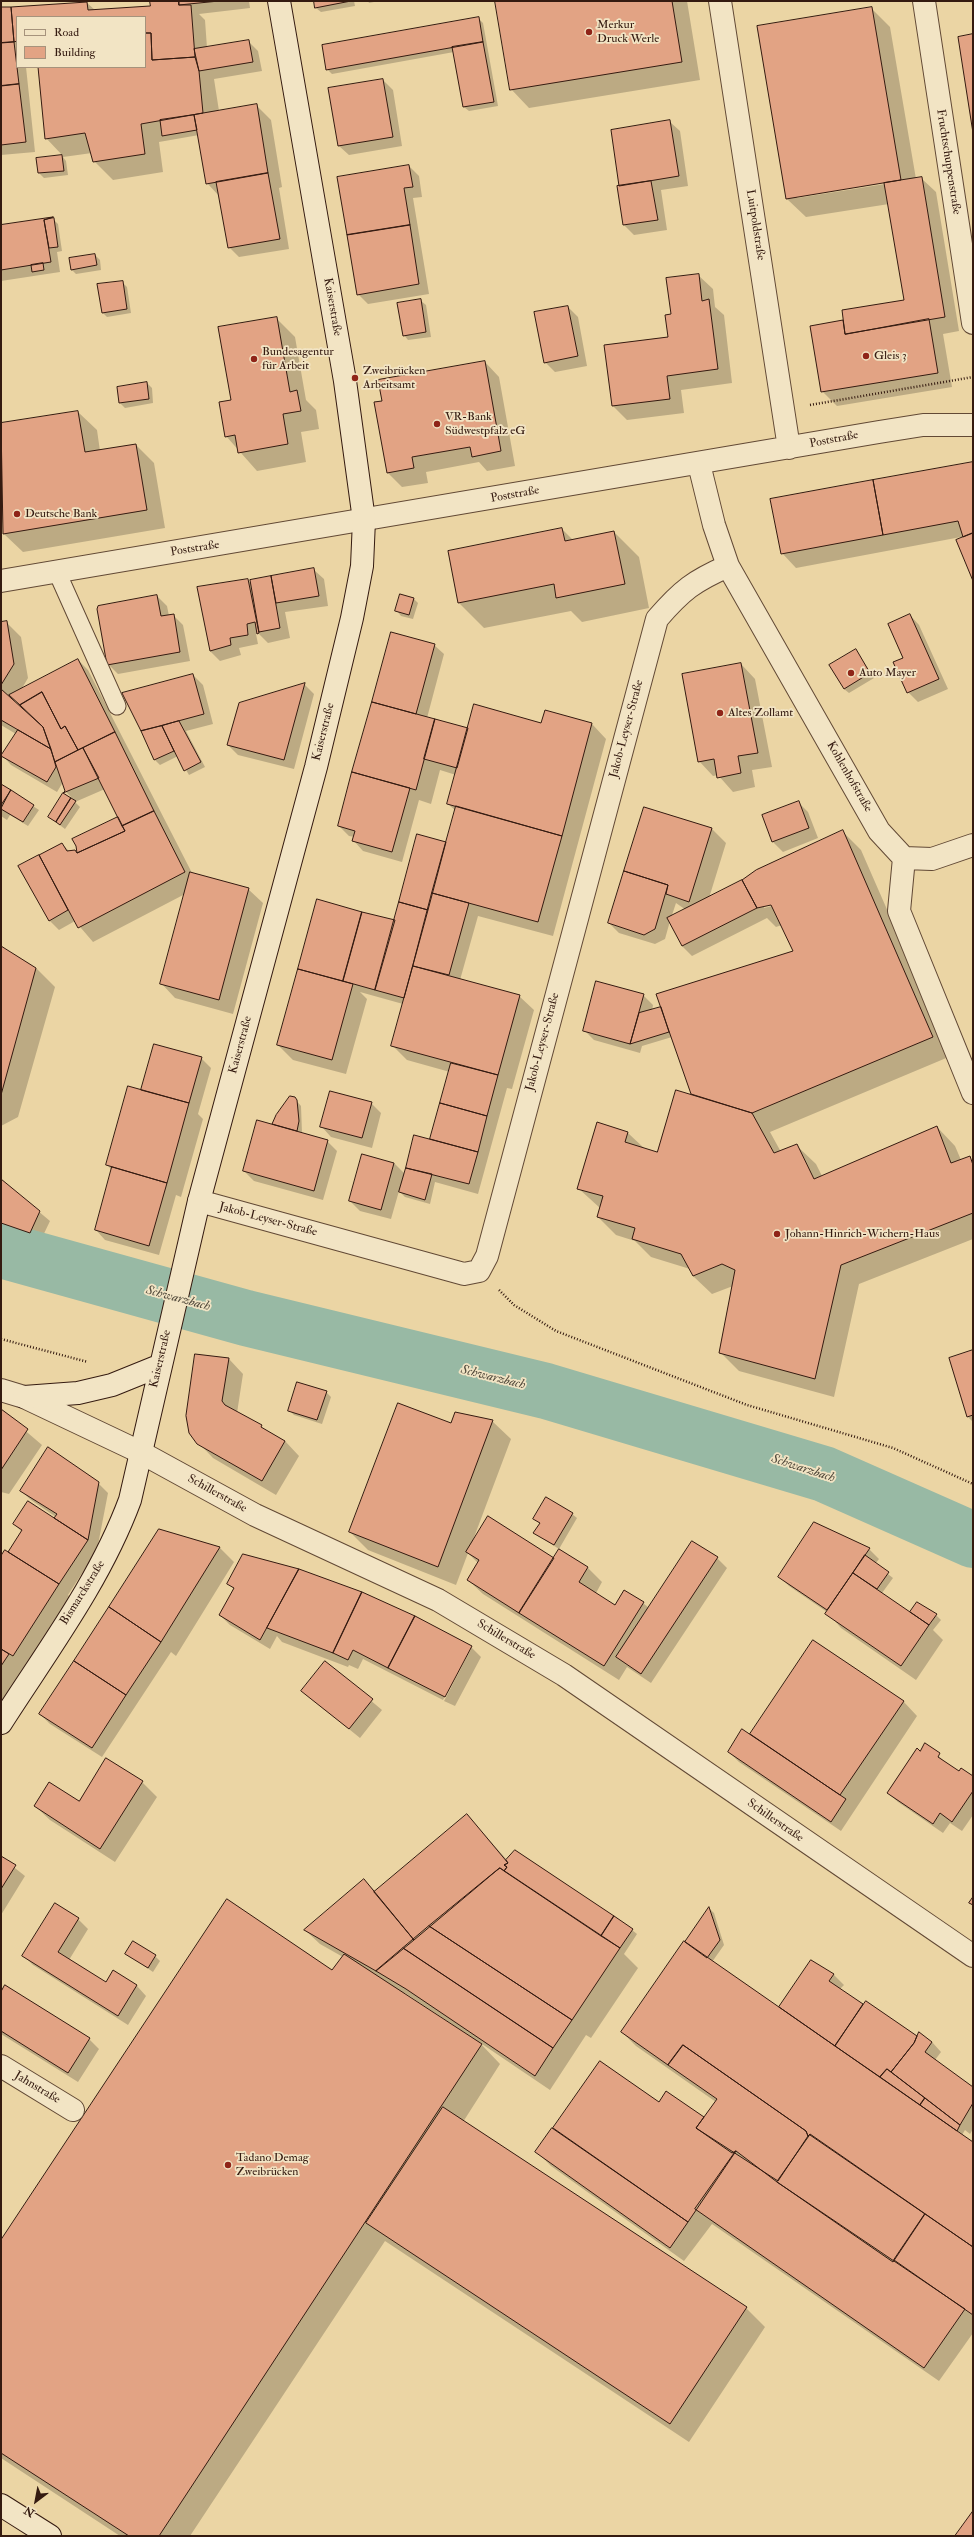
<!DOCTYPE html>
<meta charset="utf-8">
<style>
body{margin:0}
#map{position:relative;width:974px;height:2537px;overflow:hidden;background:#ebd5a4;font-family:"IM FELL Double Pica",serif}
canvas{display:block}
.frame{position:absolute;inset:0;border:2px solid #341a10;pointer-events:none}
.legend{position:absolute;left:16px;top:16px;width:130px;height:52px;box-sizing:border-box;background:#f2e4c4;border:1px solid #a6937c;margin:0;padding:5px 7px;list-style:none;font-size:12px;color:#341a10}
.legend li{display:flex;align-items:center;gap:8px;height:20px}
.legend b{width:20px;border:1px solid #a6937c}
.north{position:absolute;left:16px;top:2481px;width:40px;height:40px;-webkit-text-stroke:3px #f2e4c4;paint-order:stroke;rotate:212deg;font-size:11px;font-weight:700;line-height:16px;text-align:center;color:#341a10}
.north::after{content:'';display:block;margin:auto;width:14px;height:18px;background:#341a10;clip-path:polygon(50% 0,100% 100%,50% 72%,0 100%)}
</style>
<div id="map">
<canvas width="974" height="2537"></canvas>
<div class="frame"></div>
<ul class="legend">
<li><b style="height:5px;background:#f2e4c4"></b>Road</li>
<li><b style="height:11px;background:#e2a384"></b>Building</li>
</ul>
<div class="north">N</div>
</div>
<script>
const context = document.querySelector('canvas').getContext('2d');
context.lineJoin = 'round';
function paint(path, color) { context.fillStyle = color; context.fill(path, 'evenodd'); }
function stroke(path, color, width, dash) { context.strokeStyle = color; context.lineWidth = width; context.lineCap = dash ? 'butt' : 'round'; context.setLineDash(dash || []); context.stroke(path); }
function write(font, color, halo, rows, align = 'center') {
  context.font = font + ' "IM FELL Double Pica",serif'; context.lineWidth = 3.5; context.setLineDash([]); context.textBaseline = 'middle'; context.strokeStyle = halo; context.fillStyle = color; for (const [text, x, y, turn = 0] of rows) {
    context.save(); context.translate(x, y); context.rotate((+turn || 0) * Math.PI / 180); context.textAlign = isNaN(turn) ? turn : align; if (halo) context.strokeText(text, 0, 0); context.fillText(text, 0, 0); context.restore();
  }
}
const shadow = new Path2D(`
 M151,1H249L250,8L199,14L205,20L207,48L248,41L258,51L262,71L214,79L219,111L256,105L271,120L282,187L279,188L289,249L239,257L229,247L220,197L207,183L199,135L159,142L163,172L113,180L94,161L92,153L63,157L66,161L68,175L44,178L39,173L37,159L63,156L46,138L39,67H145V17H17V67H26L35,152L1,155V8L87,3L95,10L151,7Z
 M315,1H354L355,6L321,12L316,8Z
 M368,1H379L369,3Z
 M496,1H687L700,80L529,108L511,89Z
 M871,8L890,27L916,179L921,178L936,192L959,331L943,334L952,387L837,406L822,391L811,327L844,321L905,300L889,204L806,217L787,199ZM885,182V184L797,198V196Z
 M478,18L483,23L498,106L469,111L464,107L454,52L332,74L327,69Z
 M383,80L393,90L402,146L349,155L339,146Z
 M670,122L680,131L688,186L661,190L667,230L634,235L624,225L620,187Z
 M409,166L419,176L422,197L413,198L429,294L368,304L358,294Z
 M43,219H53L58,224L62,251L57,252L60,272L1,281V226Z
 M95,255L100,260L101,270L76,274L71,269Z
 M698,275L713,289L715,307L724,315L732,383L681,390L684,413L627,420L613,406L669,338L672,315Z
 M122,282L127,287L131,313L107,317L102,312Z
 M421,301L426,305L431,337L408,340L404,335Z
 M568,307L578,317L587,366L555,372L545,362Z
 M276,318L295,337L306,400L316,410L319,429L301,432L306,462L257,471L226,436L232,400Z
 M485,362L499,377L515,466L487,471L479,462L426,472L428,483L402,487L388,473L383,402Z
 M147,383L152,388L153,403L125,408L120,403Z
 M78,412L97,430L100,451L136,445L154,463L165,528L23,552L4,534L1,502V424Z
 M973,463V579L961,537L796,568L782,553Z
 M562,529L573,540L614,532L639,557L649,608L582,622L571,611L484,628L459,603L449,551Z
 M314,570L324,579L328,606L285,612L290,638L268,643L258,633L256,634L258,644L239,648L241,655L220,661L210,651L198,588L247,580L252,584L251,580Z
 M157,596L167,606L169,616L173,615L183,625L190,661L118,674L108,664Z
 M413,598L418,603L413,619L401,616L397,611Z
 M910,615L919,625L948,689L918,702L908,692L904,658Z
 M6,622L21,637L28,678L21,690L78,660L88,670L192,873L248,889L263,903L233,1014L175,998L161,983L185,894L93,942L75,921L59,930L49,920L39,857L62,844L70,852L78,854L121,821L105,789L75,802L80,807L65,829L49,817L74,800L66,792L63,782L57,792L11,765L2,755L16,734L1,725V623ZM15,700L29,713L28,715L14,702Z
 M434,645L444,654L427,718L467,729L542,724L545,711L592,724L606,739L553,936L478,916L460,980L519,996L534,1010L512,1089L507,1088L478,1194L435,1182L430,1204L405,1197L399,1191L391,1219L360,1211L350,1201L394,1163L405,1174L431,1141L450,1072L407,1060L392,1045L403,1004L360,992L367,999L346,1074L293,1060L278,1045L317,900L395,922L447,844L456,811L448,804L456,775L440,770L431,804L419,800L402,862L363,851L354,841L355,837L349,836L339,826Z
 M856,650L874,678L849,693L844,689Z
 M741,664L755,679L772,767L752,770L755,787L733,792L718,775L713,776L699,761Z
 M193,675L203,685L213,724L186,731L205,767L189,775L178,756L160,765L155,760L124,693Z
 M305,685L314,694L294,769L238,755L228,745Z
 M1,785L39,810L28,826L10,815L7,820L1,816Z
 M798,802L808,812L818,838L783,852L773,842L763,816Z
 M712,829L726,843L709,898L842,831L861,850L951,1056L770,1132L781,1152L797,1146L816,1164L822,1176L937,1127L955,1146L961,1160L970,1158L973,1161V1239L859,1284L834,1397L739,1371L720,1352L733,1286L712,1294L693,1276L690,1269L651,1257L635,1241L616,1235L598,1217L600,1208L578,1188L628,1133L645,1149L657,1153L692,1096L672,1037L642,1046L640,1053L594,1040L584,1030L643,995L653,1005L652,1011L662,1008L795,951L782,925L776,927L767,918L692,956L682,946L670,921L665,939L655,944L619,933L609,923ZM676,903L686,910L671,918ZM776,903V905L764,908V906Z
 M1,947L36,968L55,987L18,1117L1,1126Z
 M201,1058L211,1068L198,1114L203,1119L181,1197L176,1195L159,1255L105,1240L96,1230L112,1170L107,1165L142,1091Z
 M294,1098L301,1106L302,1133L327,1141L337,1151L323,1200L254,1181L244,1171L277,1115Z
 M371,1103L381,1113L372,1148L331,1137L322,1127Z
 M1,1180L50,1221L40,1242L1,1229Z
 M973,1351V1422L967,1416Z
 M196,1355L229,1359L243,1374L237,1413L285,1441L299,1456L276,1495L213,1458L191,1435L187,1423Z
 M326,1392L331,1397L322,1424L294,1415L289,1410Z
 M1,1410L42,1445L9,1494L1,1492Z
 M492,1421L511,1439L473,1540L554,1559L559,1550L588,1568L602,1582L596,1593L615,1606L643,1603L649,1608L717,1558L727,1568L651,1683L627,1667L619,1680L483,1594L468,1580L478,1563L468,1553L456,1585L368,1550L350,1532L452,1424Z
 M98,1483L108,1493L97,1550L68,1595L73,1600L28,1670L24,1667L1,1704V1558L12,1556L22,1532L14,1524L54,1520L56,1517L31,1500L21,1491Z
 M572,1514L577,1518L559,1549L534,1533L540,1524L534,1518Z
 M159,1530L220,1548L234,1562L176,1656L171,1652L102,1757L50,1724L40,1714Z
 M869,1549L879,1559L875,1564L893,1578L882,1593L910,1613L936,1615L941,1620L933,1630L943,1640L916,1680L841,1628L827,1612L789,1586L779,1576Z
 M244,1555L299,1570L471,1647L481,1657L455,1706L444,1701L471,1649H469L443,1700L363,1659L358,1669L349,1665L348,1667L282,1642L277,1636L270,1649L230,1625L220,1615L235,1590L229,1584Z
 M813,1641L903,1701L917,1716L841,1831L739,1762L729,1752L750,1736Z
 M325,1662L382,1710L360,1738L302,1691Z
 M925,1745L959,1773L973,1777V1815L962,1831L950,1823L943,1833L898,1802L888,1793Z
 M142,1782L157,1797L115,1862L50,1820L35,1806L79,1802Z
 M467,1815L507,1860L515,1851L632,1930L637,1934L624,1954L638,1968L591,2038L586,2035L550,2090L479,2042L500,2064L463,2122L746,2308L765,2327L689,2442L385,2241L190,2536H120L1,2458V2242L332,1972L343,1957L320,1944L305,1930L364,1880L376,1892ZM405,1993L473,2038L472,2039L404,1994Z
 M1,1857L25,1876L1,1915Z
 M709,1908L714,1913L724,1945L712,1962L779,2009L811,1961L834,1975L844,1985L840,1989L864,2005L866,2002L917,2037L932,2042L941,2052L935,2060L973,2088V2129L970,2134L965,2130L962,2135L973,2143V2333L939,2381L712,2224L684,2261L551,2166L537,2152L601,2063L659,2104L704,2119L716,2102L636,2046L622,2032L689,1946Z
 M78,1919L88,1929L69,1960L106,1983L113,1972L137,1986L146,1996L128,2025L33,1965L23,1955Z
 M127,1954L155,1956L160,1961L153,1972Z
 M1,1993L89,2039L99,2049L78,2082L1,2034Z`);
const river = new Path2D(`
 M1,1250L246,1318L546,1391L824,1474L973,1540`);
const building = new Path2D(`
 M150,1H179V5H191L195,57L152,60L151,33H145V17H17V41L14,42L11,7L87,2L88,10L150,6Z
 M179,1H219L179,5Z
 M314,1H351L315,8Z
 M495,1H672L682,62L510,90Z
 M1,7H11L14,42L1,43Z
 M872,7L901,180L786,199L757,26Z
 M479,17L483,42L326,70L322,45Z
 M145,33H151L152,60L195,57L199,71L203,113L141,124L145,154L93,162L85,133L45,139L38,67H145Z
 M973,34V133L958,37Z
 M249,40L253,62L199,71L194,49Z
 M14,42L19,84L1,86V43Z
 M483,42L494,102L463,107L452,47Z
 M383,79L393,137L338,146L328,88Z
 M19,84L26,142L1,145V86Z
 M257,104L268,173L206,184L194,115Z
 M194,115L197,130L162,136L160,120Z
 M670,120L679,176L619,186L611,130Z
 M62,155L64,171L38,173L36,158Z
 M409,165L413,187L404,188L410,225L347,235L337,177Z
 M268,173L280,239L228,248L216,182Z
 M922,177L945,317L845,334L842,310L904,300L884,183Z
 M651,181L658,220L623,225L617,186Z
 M53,217L44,220L51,262L1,270V225Z
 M54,218L58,247L49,248L44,220Z
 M410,225L419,284L357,295L347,235Z
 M95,254L97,265L71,270L69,258Z
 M43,263L44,270L32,272L31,265Z
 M699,274L702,301L709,299L718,369L667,376L670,399L612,406L604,345L668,337L665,315L671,314L666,278Z
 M123,281L127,309L102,313L97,284Z
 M421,299L426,332L403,336L397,303Z
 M568,306L578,356L544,363L534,312Z
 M277,317L290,392L297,390L301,411L283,414L288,444L238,453L235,435L225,437L219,402L231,400L218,327Z
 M929,319L938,373L821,392L810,326L843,320L845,334Z
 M485,361L501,451L472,457L470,447L412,457L414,468L387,473L374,402L382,401L378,380Z
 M147,382L149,399L119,403L117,387Z
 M78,411L85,452L136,444L147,510L3,534L1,423Z
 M973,462V533L963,537L958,521L883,535L873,480Z
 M873,480L883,535L781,554L770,499Z
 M562,528L565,541L614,531L625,584L556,598L554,584L458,603L448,551Z
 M973,533V581L956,540Z
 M314,568L319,596L276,603L271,576Z
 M271,576L280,628L259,632L250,580Z
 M248,579L259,633L257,634L255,622L247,624L248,635L230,638L231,645L210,651L197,587Z
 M400,594L414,598L409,615L395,611Z
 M157,595L161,616L174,614L180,652L107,665L97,609L98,606Z
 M910,614L939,679L907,693L893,662L903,658L888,624Z
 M7,621L14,664L1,685V622Z
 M391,632L435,644L416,714L372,702Z
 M856,649L870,673L844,689L829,665Z
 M78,659L115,732L78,750L65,726L61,729L42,692L20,705L9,695Z
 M741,663L758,753L738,756L741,773L717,778L714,759L698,762L682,674Z
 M193,674L204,714L141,731L122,693Z
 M305,683L284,760L227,745L239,703Z
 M1,689L43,727L51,749L1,720Z
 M42,692L61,729L65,726L78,750L55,762L43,727L20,705Z
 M372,702L435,719L416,790L352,772Z
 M474,704L541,723L545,710L592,723L562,836L447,804Z
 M435,719L468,728L457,768L424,759Z
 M179,721L201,762L184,771L162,726Z
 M162,726L174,751L154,760L141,731Z
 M18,730L51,749L56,767L47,782L1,756Z
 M115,732L154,811L122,826L83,748Z
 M83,748L99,778L63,793L65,791L55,762Z
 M352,772L410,788L392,852L352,841L355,831L338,826Z
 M1,784L11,790L1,805Z
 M11,790L34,805L23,822L1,809Z
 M63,793L71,798L56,822L48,817Z
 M71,798L76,801L60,825L56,822Z
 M799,801L809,828L772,842L762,815Z
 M456,806L562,836L538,922L432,893Z
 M644,807L712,828L689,902L666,894L668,885L624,871Z
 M154,811L185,872L78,928L39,855L62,843L67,851L75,850L77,853L125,831L122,826Z
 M118,817L125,831L77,853L76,846L72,839Z
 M843,830L933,1037L752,1113L691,1094L656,994L793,951L771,905L757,908L742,880L756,870Z
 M417,834L446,842L428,910L399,902Z
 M39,855L68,910L49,921L18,866Z
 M624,871L668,885L655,929L644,935L608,923Z
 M190,872L249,888L219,1000L160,984Z
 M742,880L757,908L682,946L667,918Z
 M432,893L469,903L449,975L413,966Z
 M317,899L362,912L343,981L298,969Z
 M399,902L428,910L404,998L375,990Z
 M362,912L395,920L375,990L343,981Z
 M1,946L36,968L1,1095Z
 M413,966L520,995L498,1075L391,1046Z
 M298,969L353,984L332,1060L277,1045Z
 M596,981L644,994L630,1044L583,1031Z
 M661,1007L669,1032L630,1044L639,1013Z
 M154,1044L202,1057L189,1103L141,1090Z
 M451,1063L498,1075L487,1116L440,1103Z
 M128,1086L189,1103L167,1183L106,1165Z
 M676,1090L752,1113L774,1153L797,1144L814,1179L937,1126L951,1163L970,1156L973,1165V1213L841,1265L815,1379L719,1353L735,1270L722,1264L693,1276L681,1254L632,1239L635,1228L597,1217L603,1196L577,1189L597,1122L628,1132L625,1142L657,1152Z
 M330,1091L372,1102L362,1138L320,1127Z
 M290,1096L295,1097L297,1100L299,1121L297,1131L272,1124L276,1115Z
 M440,1103L487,1116L478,1152L430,1139Z
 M257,1120L328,1140L314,1191L243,1171Z
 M414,1135L478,1152L469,1184L406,1168Z
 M362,1154L394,1163L381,1210L349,1201Z
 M112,1167L167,1183L149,1246L95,1230Z
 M406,1168L432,1174L425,1200L399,1192Z
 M1,1179L40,1211L30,1233L1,1223Z
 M973,1350V1415L967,1417L949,1358Z
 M195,1354L229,1358L222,1401L225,1405L262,1425L261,1427L285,1441L262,1481L197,1444L189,1433L186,1416Z
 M297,1382L327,1391L317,1420L288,1411Z
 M398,1403L451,1423L455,1412L493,1420L438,1567L349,1532Z
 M1,1409L28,1429L1,1470Z
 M48,1447L99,1482L88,1540L54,1518L57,1514L20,1491Z
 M546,1497L573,1513L554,1545L533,1533L540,1523L533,1519Z
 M28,1501L88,1540L59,1584L8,1552L22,1530L13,1524Z
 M488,1516L554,1558L519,1613L467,1580L479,1560L466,1552Z
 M814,1522L870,1548L827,1610L778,1577Z
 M159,1529L220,1547L161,1642L109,1607Z
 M692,1541L718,1557L641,1674L616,1657Z
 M559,1549L588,1567L579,1582L615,1605L624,1590L644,1602L604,1666L519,1613Z
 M5,1550L59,1584L13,1656L1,1649V1556Z
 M243,1554L299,1569L260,1640L219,1615L234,1588L227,1584Z
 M865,1555L889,1572L877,1589L853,1573Z
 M299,1569L362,1592L333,1653L267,1628Z
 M853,1573L929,1625L901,1666L825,1614Z
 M362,1592L415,1616L388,1668L353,1650L348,1660L333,1653Z
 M917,1602L937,1614L929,1625L910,1612Z
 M109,1607L161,1642L126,1695L74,1661Z
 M415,1616L472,1646L445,1697L388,1668Z
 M813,1640L904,1701L840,1795L750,1734Z
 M1,1649L9,1654L1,1666Z
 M74,1661L126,1695L92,1748L39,1714Z
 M325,1661L373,1699L349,1729L301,1691Z
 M742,1729L846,1799L831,1822L728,1752Z
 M925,1743L940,1753L938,1757L959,1771L961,1768L973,1776V1791L952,1822L940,1813L933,1824L887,1793L917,1748L920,1751Z
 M106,1758L143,1781L100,1849L34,1806L49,1782L79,1801Z
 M467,1814L508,1863L504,1865L507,1867L504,1871L500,1868L496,1871L414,1940L374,1892Z
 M515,1850L614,1916L601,1936L504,1871L507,1867L504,1865L508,1863L506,1860Z
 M1,1856L16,1865L1,1889Z
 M500,1868L620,1948L572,2020L429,1926Z
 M364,1879L414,1940L376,1971L304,1930Z
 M973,1897V1905L969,1903Z
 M227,1899L332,1970L344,1954L482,2044L159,2536H129L1,2453V2240Z
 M55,1903L79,1918L58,1952L106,1982L113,1970L137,1985L118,2016L22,1956Z
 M709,1907L720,1940L707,1958L685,1942Z
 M614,1916L633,1929L620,1948L601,1936Z
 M429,1926L572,2020L553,2048L403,1948Z
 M133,1941L156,1955L148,1968L125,1954Z
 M684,1941L973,2142V2247L810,2134L808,2136L806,2131L683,2045L668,2065L621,2032Z
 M403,1948L553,2048L535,2076L406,1989L376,1971Z
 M811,1960L834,1974L829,1981L863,2004L835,2046L779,2007Z
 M5,1985L90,2038L68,2073L1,2031V1992Z
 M866,2001L917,2036L914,2043L891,2072L887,2069L880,2077L835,2046Z
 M919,2032L932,2042L925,2052L973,2087V2103L960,2125L891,2072L914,2043Z
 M683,2045L806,2131L808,2136L778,2181L696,2128L717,2099L668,2065Z
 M600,2061L659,2102L666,2091L704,2117L696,2128L732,2153L736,2151L688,2222L553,2128Z
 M887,2069L925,2098L920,2105L880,2077Z
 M925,2098L960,2125L957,2131L920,2105Z
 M443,2107L747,2307L670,2424L366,2223Z
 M552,2128L688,2222L670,2248L535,2152Z
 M810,2135L925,2214L893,2262L777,2182Z
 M736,2151L777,2182L965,2309L924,2368L695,2209Z
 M925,2214L973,2247V2315L894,2260Z
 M973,2511V2536H955Z`);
const path = new Path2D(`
 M810,405L973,377
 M499,1290L514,1305L556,1331L747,1405L893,1448L973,1484
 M1,1339L88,1362`);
const lane = new Path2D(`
 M57,572L117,706`);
const street = new Path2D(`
 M720,1L789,448
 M924,1L973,323
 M699,464L714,525L728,566L879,831L904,858L899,911L973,1093
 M1,581L879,432L923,425H973
 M904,858L932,859L973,845
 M199,1201L464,1274L479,1271L487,1256L657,619C682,590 694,581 728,566
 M1,1390L24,1397L140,1452L255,1515L438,1600L564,1675L973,1956
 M1,2066L73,2110`);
const secondary = new Path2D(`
 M24,1397L78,1393L112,1385L159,1366
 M1,1723C47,1651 100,1581 130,1500L199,1201L316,767L352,618L362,566L364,520L345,381L279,1
 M1,2505L50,2536`);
const markers = [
 [589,32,4,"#8f2418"],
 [866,356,4,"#8f2418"],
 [254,359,4,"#8f2418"],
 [355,378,4,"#8f2418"],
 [437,424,4,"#8f2418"],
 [17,514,4,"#8f2418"],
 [851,673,4,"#8f2418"],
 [720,713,4,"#8f2418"],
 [777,1234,4,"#8f2418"],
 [228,2165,4,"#8f2418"]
];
const poiNames = [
 ["Merkur",597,25],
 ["Druck Werle",597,39],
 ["Bundesagentur",262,352],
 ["für Arbeit",262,366],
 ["Gleis 3",874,356],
 ["Zweibrücken",363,371],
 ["Arbeitsamt",363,385],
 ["VR-Bank",445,417],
 ["Südwestpfalz eG",445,431],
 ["Deutsche Bank",25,514],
 ["Auto Mayer",859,673],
 ["Altes Zollamt",728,713],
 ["Johann-Hinrich-Wichern-Haus",785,1234],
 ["Tadano Demag",236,2158],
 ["Zweibrücken",236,2172]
];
const streetNames = [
 ["Fruchtschuppenstraße",948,162,81],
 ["Luitpoldstraße",755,225,81],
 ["Kaiserstraße",332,307,80],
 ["Poststraße",834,440,-11],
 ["Poststraße",515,495,-10],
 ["Poststraße",195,549,-9],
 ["Jakob-Leyser-Straße",627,729,-75],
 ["Kaiserstraße",324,732,-76],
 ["Kohlenhofstraße",849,777,60],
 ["Jakob-Leyser-Straße",543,1042,-75],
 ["Kaiserstraße",241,1045,-75],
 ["Jakob-Leyser-Straße",268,1220,15],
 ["Kaiserstraße",161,1359,-77],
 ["Schillerstraße",217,1494,29],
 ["Bismarckstraße",83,1593,-58],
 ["Schillerstraße",506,1640,31],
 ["Schillerstraße",775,1821,35],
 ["Jahnstraße",37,2088,31]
];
const waterNames = [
 ["Schwarzbach",178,1299,15],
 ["Schwarzbach",493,1378,14],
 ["Schwarzbach",803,1469,18]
];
paint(shadow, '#0003');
stroke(river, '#98b9a4', 56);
paint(building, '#e2a384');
stroke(building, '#341a10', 1);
stroke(lane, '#624935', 19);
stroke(street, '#624935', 24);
stroke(secondary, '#341a10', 24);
stroke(path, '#341a10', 2.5, [1, 2]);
stroke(lane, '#f2e4c4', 17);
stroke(street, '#f2e4c4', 22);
stroke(secondary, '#f2e4c4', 22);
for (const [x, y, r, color] of markers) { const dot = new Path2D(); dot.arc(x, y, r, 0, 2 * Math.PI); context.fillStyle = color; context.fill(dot); stroke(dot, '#f2e4c4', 1.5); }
write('12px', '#341a10', '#f2e4c4', poiNames, 'left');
write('12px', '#341a10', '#f2e4c4', streetNames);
write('italic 13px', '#524a3c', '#f2e4c4', waterNames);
</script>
